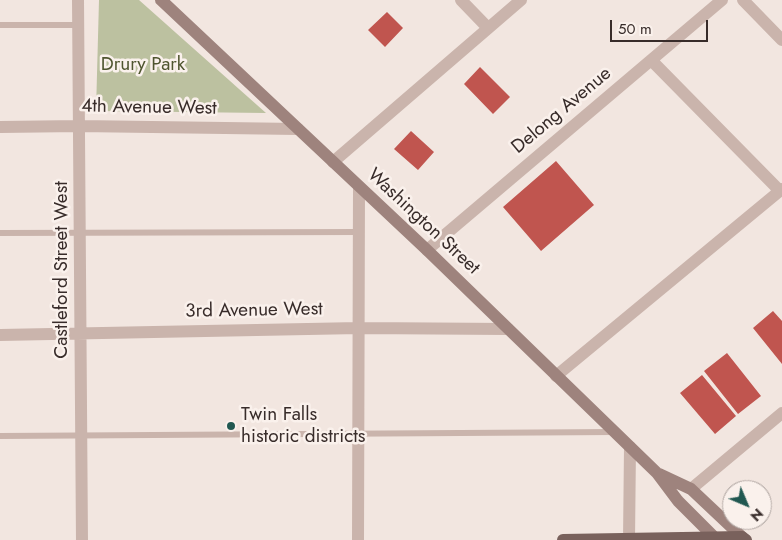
<!DOCTYPE html>
<style>
body{margin:0}
#map{position:relative;width:782px;height:540px;overflow:hidden;background:#f2e6e0;font-family:Jost,sans-serif}
canvas{display:block}
.north{position:absolute;left:722px;top:480px;width:50px;height:50px;box-sizing:border-box;background:#faf1ec;border:1px solid #aca29e;border-radius:50%;rotate:135deg;font-size:14px;font-weight:700;line-height:20px;text-align:center;color:#382c2a}
.north::after{content:'';display:block;margin:auto;width:18px;height:22px;background:#215851;clip-path:polygon(50% 0,100% 100%,50% 72%,0 100%)}
.scale{position:absolute;left:610px;top:20px;width:98px;height:22px;box-sizing:border-box;border:2px solid #382c2a;border-top:0;padding-left:6px;font-size:15px;line-height:18px;white-space:nowrap;color:#382c2a;-webkit-text-stroke:4px #faf1ec;paint-order:stroke}
</style>
<div id="map">
<canvas width="782" height="540"></canvas>
<div class="north">N</div>
<div class="scale">50 m</div>
</div>
<script>
const context = document.querySelector('canvas').getContext('2d');
context.lineJoin = 'round';
function paint(path, color) { context.fillStyle = color; context.fill(path, 'evenodd'); }
function stroke(path, color, width, dash) { context.strokeStyle = color; context.lineWidth = width; context.lineCap = dash ? 'butt' : 'round'; context.setLineDash(dash || []); context.stroke(path); }
function write(font, color, halo, rows, align = 'center') {
  context.font = font + ' Jost,sans-serif'; context.lineWidth = 5; context.setLineDash([]); context.textBaseline = 'middle'; context.strokeStyle = halo; context.fillStyle = color; for (const [text, x, y, turn = 0] of rows) {
    context.save(); context.translate(x, y); context.rotate((+turn || 0) * Math.PI / 180); context.textAlign = isNaN(turn) ? turn : align; if (halo) context.strokeText(text, 0, 0); context.fillText(text, 0, 0); context.restore();
  }
}
const green = new Path2D(`
 M99,0H139L266,113L96,111Z`);
const building = new Path2D(`
 M387,12L403,28L385,47L368,30Z
 M480,67L510,97L493,114L464,84Z
 M411,131L434,152L418,170L394,149Z
 M556,161L594,205L541,251L503,207Z
 M773,311L782,321V364L753,328Z
 M727,353L761,396L738,414L704,371Z
 M702,375L736,416L715,434L680,393Z`);
const lane = new Path2D(`
 M0,25H79
 M0,233L359,232
 M0,436L614,432`);
const street = new Path2D(`
 M78,0L82,540
 M461,0L488,28
 M743,0L782,40
 M651,60L780,191
 M0,127L79,126L298,129
 M333,162L521,0
 M427,250L722,0
 M0,335L359,328L508,329
 M556,376L782,189
 M691,489L782,413
 M358,540L359,187
 M629,540L630,447`);
const secondary = new Path2D(`
 M161,0L427,250L657,473L678,501L715,538
 M659,474L691,489L742,537`);
const primary = new Path2D(`
 M563,540L742,537L746,540`);
const markers = [
 [231,426,5,"#215851"]
];
const parkNames = [
 ["Drury Park",143,65]
];
const streetNames = [
 ["4th Avenue West",149,108,1],
 ["Delong Avenue",562,111,-40],
 ["Washington Street",423,222,43],
 ["Castleford Street West",62,270,-90],
 ["3rd Avenue West",254,311,-1]
];
const poiNames = [
 ["Twin Falls",241,415],
 ["historic districts",241,437]
];
paint(green, '#bcc1a0');
paint(building, '#c0554f');
stroke(lane, '#cab4ac', 6);
stroke(street, '#cab4ac', 12);
stroke(secondary, '#9e837d', 12);
stroke(primary, '#79615c', 12);
for (const [x, y, r, color] of markers) { const dot = new Path2D(); dot.arc(x, y, r, 0, 2 * Math.PI); context.fillStyle = color; context.fill(dot); stroke(dot, '#faf1ec', 2); }
write('19px', '#4f552f', '#faf1ec', parkNames);
write('19px', '#382c2a', '#faf1ec', streetNames);
write('19px', '#382c2a', '#faf1ec', poiNames, 'left');
</script>
